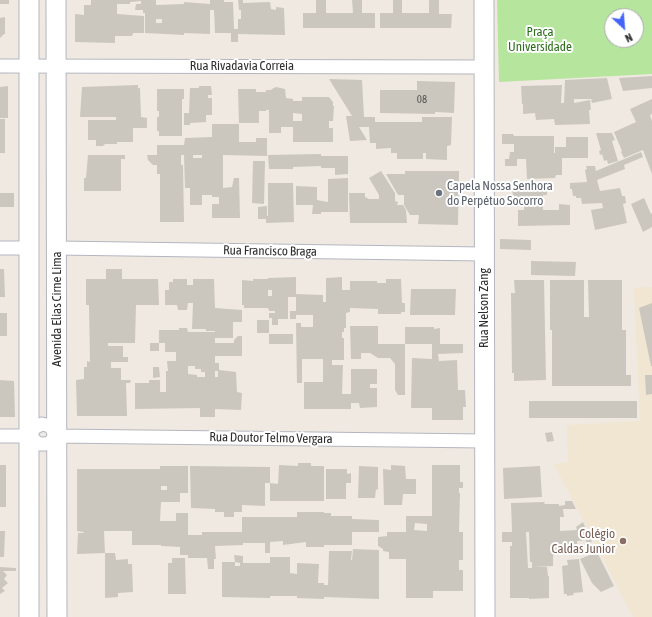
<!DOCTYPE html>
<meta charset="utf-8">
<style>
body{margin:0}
#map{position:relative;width:652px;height:617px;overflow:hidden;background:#efe9e1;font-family:"Asap Condensed",sans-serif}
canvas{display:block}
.north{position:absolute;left:604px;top:8px;width:40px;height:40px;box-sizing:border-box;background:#fff;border:1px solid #ababab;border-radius:50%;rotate:154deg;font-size:11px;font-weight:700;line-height:16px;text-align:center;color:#2e2e2e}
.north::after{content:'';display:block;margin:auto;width:14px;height:18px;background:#4264fb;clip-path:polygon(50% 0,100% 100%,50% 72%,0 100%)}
</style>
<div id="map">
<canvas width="652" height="617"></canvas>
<div class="north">N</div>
</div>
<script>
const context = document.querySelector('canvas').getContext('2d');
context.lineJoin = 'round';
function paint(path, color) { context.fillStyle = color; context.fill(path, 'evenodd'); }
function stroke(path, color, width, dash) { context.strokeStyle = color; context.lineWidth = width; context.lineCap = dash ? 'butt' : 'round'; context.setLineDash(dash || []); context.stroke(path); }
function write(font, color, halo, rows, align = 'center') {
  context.font = font + ' "Asap Condensed",sans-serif'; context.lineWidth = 4; context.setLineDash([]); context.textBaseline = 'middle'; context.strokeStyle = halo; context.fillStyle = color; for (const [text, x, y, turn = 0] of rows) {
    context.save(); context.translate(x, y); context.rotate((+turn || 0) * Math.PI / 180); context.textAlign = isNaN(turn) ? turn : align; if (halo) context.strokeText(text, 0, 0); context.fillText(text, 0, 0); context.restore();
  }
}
const education = new Path2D(`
 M652,287V617H633L554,464L568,462L567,425L640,421L634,288Z`);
const green = new Path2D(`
 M497,0H652V74L499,82ZM612,16H636V40H612Z`);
const building = new Path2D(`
 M0,0H9V4H0Z
 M91,0H156V5L184,4V2L210,4V0H224V2H233L234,29H238V19H241V10H239L238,0H243V3L270,2L271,9L276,10V7L284,8L285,35L238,34V42H231V33H215L214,10H210V34L184,33V35L145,33V13H143V10H135L136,4H141V1L130,2V4H117V14L144,16V33H133L132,36H115V43L75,42V14L84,15V5H91ZM156,19H162V23H156Z
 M316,0H326V13H353L352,0H362V13H375V28H303V13H316Z
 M393,0H402V13H429V0H439V14H452L451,28H380V13H393Z
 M5,17V34H4L0,38V18Z
 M652,76V88L623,91L619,78Z
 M607,78L612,99L592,103L591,100L593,99H574V103L590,100L591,110H589L590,124L555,125L554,119L536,120L535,113L523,114V104H522L521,86L562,85L561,103H564L565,80Z
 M329,79L362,80L364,117H375V122H422V117H452L451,145L447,146V160L426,159V153H423V159H397V153H391V148L376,149V143H370L369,127H359L367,140L350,141L346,116H352Z
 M417,81L455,82L454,113L435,112V114L380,113V90H417Z
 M138,85V88H140L141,117L147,118V128H133V142H117V144H105L103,146H96V140H88V120H116V117H80L82,87Z
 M8,86V118H0V87Z
 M199,86H211L212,95H208V98H212V115H206V122L190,123V125H184V113H189L190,88H199Z
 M276,87L285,89L286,98L293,99V101H302V97H329L333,102V106H334L333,121H329V128H333V142H293V127H281V133H269V110H266V111H259V123H239L238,89H256V92H266V90H271L272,89ZM293,113L302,114V121H293Z
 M157,89H184V99H182V136H159V131H157V117H159V111H157Z
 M652,99V114L650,115L652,121V174L643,150L624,158L621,152L622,151L614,132L636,122L630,109Z
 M0,119H5V153H0Z
 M212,124H239V142H256V138H267V156L223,155V188L232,187L234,178H239L240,218H212V204H219V197H212V195H202V205H190V188H185L184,155H181V165H183L184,222H160V174H157V165H153L148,160L147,155H157V145H184L185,138L212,137ZM193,155H202V158H193Z
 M596,133H612L615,140L612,141L618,161L608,164L607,160L604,161L602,154L600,155L599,151L601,150Z
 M502,134H513L514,136H554V153H555V147H566V137H588V158H562V175H556L555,178L527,179L526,159H517V166H505V159H509L510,152H514V144H502Z
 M641,152L643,157L624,165L625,169L597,180L600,191L620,188L622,196H625L626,203L623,204L627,223L595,230L591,210L603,208L602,203L582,204L581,198H576V196H573L572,189H570V183L587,182L585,170L587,169L586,166H595L596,171Z
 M321,154V156H348V174L335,175V168H321V166L293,167V169H269L268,155Z
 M88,155H125V159H121V191H84V178H86Z
 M253,161H265L264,204L252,203Z
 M381,171L395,193V201L398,202L397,205H403L406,210L407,223H350L349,193H365V197L369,199H379V195L369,178Z
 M405,171H459L458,225L418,224L419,215H410L404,205V195H398L386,174H405Z
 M348,178V212H321V214H312L313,205H296V186L317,187V200L328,202V179Z
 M268,183H293L294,222L266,223V219H258V207L267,206V216H268Z
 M512,183H547V195H543V210H559V204L570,205V225L518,226V210H524V202H513Z
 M0,193H14V207H0Z
 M644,198L651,214L652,213V227L643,232L631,204Z
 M500,239L531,240V250L500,249Z
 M531,261L576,262L575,276L531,275Z
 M0,269H4L5,297H0Z
 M106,269H122V279H158L159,305H136L135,343H108V346H123V357H128V362H111V368H121V380H131L130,383H126L127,416H77L76,380L84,379V367H87V361L90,362L89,305H86V279H106Z
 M296,277V294L323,295V302H326V278L342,277V290H350V281H377V283H386V279H401L402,303H405V312H401V314H378V309L350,308V312L346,313V328H344V332H342V338H344V360H332V365H343L342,394H351V369H377V384H370V388H377V407L360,408L359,403H351V409H304V382H323V359H302V383H297L296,323H301V327H313V315H296V319H290V311H296V297H288V319H278V325H272V318H269V313H275V311H269L268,308H244V305H242V280L253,281V279H268V278ZM268,290H272V296H268Z
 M173,279H187V285H193V279H214L215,308L242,310V322H233V338H215V343H234V340L238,336H242V356H215V363H219V370L236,372L237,392L242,393L241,410L215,409V417H200V408L135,409V383H149V380H160V392H166V371H168L167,361H176V352H165V343H159V351H150V343H159V330H179V328H187L188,332H215V331H206V329H192L193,303H188L187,310H178L177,305H165V290H169V282H173ZM188,366H195V369H201V372H205V377H197V375L188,374ZM215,371H218V377H215Z
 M514,280H544L546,380L514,381V373H512L511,293H515Z
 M550,280H584V317H589L588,280H622V330H626V375H631V386H552V330H550Z
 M411,289H456L455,315H410Z
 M652,303V366H651L639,308Z
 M0,313H7V336H0Z
 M257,320H269V333H257Z
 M350,326H378V344H405V327H434V329L440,328V344H463V353L438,354L439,361L457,360L458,390H465L466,407H463V420H432V408H411L412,358L432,359V344H405V395H398L395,390V364L390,358H378L370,353H361V359H351Z
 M269,334H293V344H269Z
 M153,367H159L160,377L153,378Z
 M645,375H652V394L646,395Z
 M0,380L14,381L15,417H0Z
 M529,401H637V418H529Z
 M552,432L554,441L547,442L545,433Z
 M298,463H311V466H324V501H270V483L278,484L279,465L298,466Z
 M0,465H6V507H0Z
 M391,465L405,466L406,479H416V494H403L402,505H384L383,469L391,470Z
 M432,465H460V482H463V488H459V493H460L459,532H463V560H459V570H463V591H433V598H406V559H389V552L383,551V549L378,546V537L387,536V532H406V516H432ZM415,523L427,524V531L414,530Z
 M160,466H188V493H180V502H161L160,521H176V513H188V535H202V532H242V517H297V512H324V513H331V516H352V519L379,520V532H352V545H324V547H306V542L283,545V541L270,542V553H265V543H243V545L215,546L216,559H214V569H208L207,558H188V555H180V547L161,546V545H132V531H104L105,553L77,554L78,533H83L84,532L77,531V469H160ZM161,486H167V490H161Z
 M190,466L270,467V483H265V506L242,505V512H234V517H224V512H215V509L191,508Z
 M359,466L378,467V490L376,489L375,498H358Z
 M540,466L542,497L504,499L503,468Z
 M326,469H347V474L351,473V483H346V499H326Z
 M565,501H572L576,509H563L564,517H560V531L577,530L576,527L583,522L592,542H586V540L577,541L578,553L554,555L553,556V566L535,567H547L548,576H549V598L529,599V598H510V546H512V542H502V532H512L511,503L545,502L544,504H559V506L565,505ZM526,532H529L530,562H532V568H528Z
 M0,531H5L4,557H0Z
 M593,544L614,586L601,592L592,583L580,559L592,554L588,547Z
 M353,549L379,550V599L324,597V599L297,598V596H270V598L222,597V562H235V566H240V563L235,562L234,555L243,556V563H270V557H290V573L297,574V563L319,564L318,583H324V585H328L329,551H352L351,560H352Z
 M105,553H115L116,560L128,559V564H132L133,592L118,593V597L105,598Z
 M172,558H185L186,594H168V563H172Z
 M579,559L583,592L573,593L574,595L567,596V594H564L562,566L568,565L567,560Z
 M0,567L16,568V571H3L7,575L4,579L8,583L2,588L5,591L0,594Z`);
const street = new Path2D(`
 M0,66L485,67
 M0,248H29
 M56,248L484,254
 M0,436H29L39,444H45L49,443L57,436L485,441
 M29,436L34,428L42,424L50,426L57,436`);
const secondary = new Path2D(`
 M29,0V617
 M56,0L57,617
 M484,0L485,617`);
const markers = [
 [439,193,4,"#6b7280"],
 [623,541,4,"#8d6e63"]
];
const numberNames = [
 ["08",422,100]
];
const parkNames = [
 ["Praça",540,32],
 ["Universidade",540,47]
];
const streetNames = [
 ["Rua Rivadavia Correia",242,66],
 ["Rua Francisco Braga",270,251,1],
 ["Rua Nelson Zang",484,308,-90],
 ["Avenida Elias Cirne Lima",57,309,-90],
 ["Rua Doutor Telmo Vergara",271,438,1]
];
const worshipNames = [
 ["Capela Nossa Senhora",447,186],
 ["do Perpétuo Socorro",447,201]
];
const educationNames = [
 ["Colégio",615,534],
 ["Caldas Junior",615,549]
];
paint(education, '#f0e6d1');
paint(green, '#b6e59e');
paint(building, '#cbc7bf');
stroke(street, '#b4b7c1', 15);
stroke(secondary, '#b4b7c1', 21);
stroke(street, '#fff', 13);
stroke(secondary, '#fff', 19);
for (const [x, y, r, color] of markers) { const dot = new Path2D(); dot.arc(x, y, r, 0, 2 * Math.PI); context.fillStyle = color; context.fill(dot); stroke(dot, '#fff', 1.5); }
write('11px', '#555452', null, numberNames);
write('13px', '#2c6e1b', '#fff', parkNames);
write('13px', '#2e2e2e', '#fff', streetNames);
write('13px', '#5b616d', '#fff', worshipNames, 'left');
write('13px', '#785e54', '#fff', educationNames, 'right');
</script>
